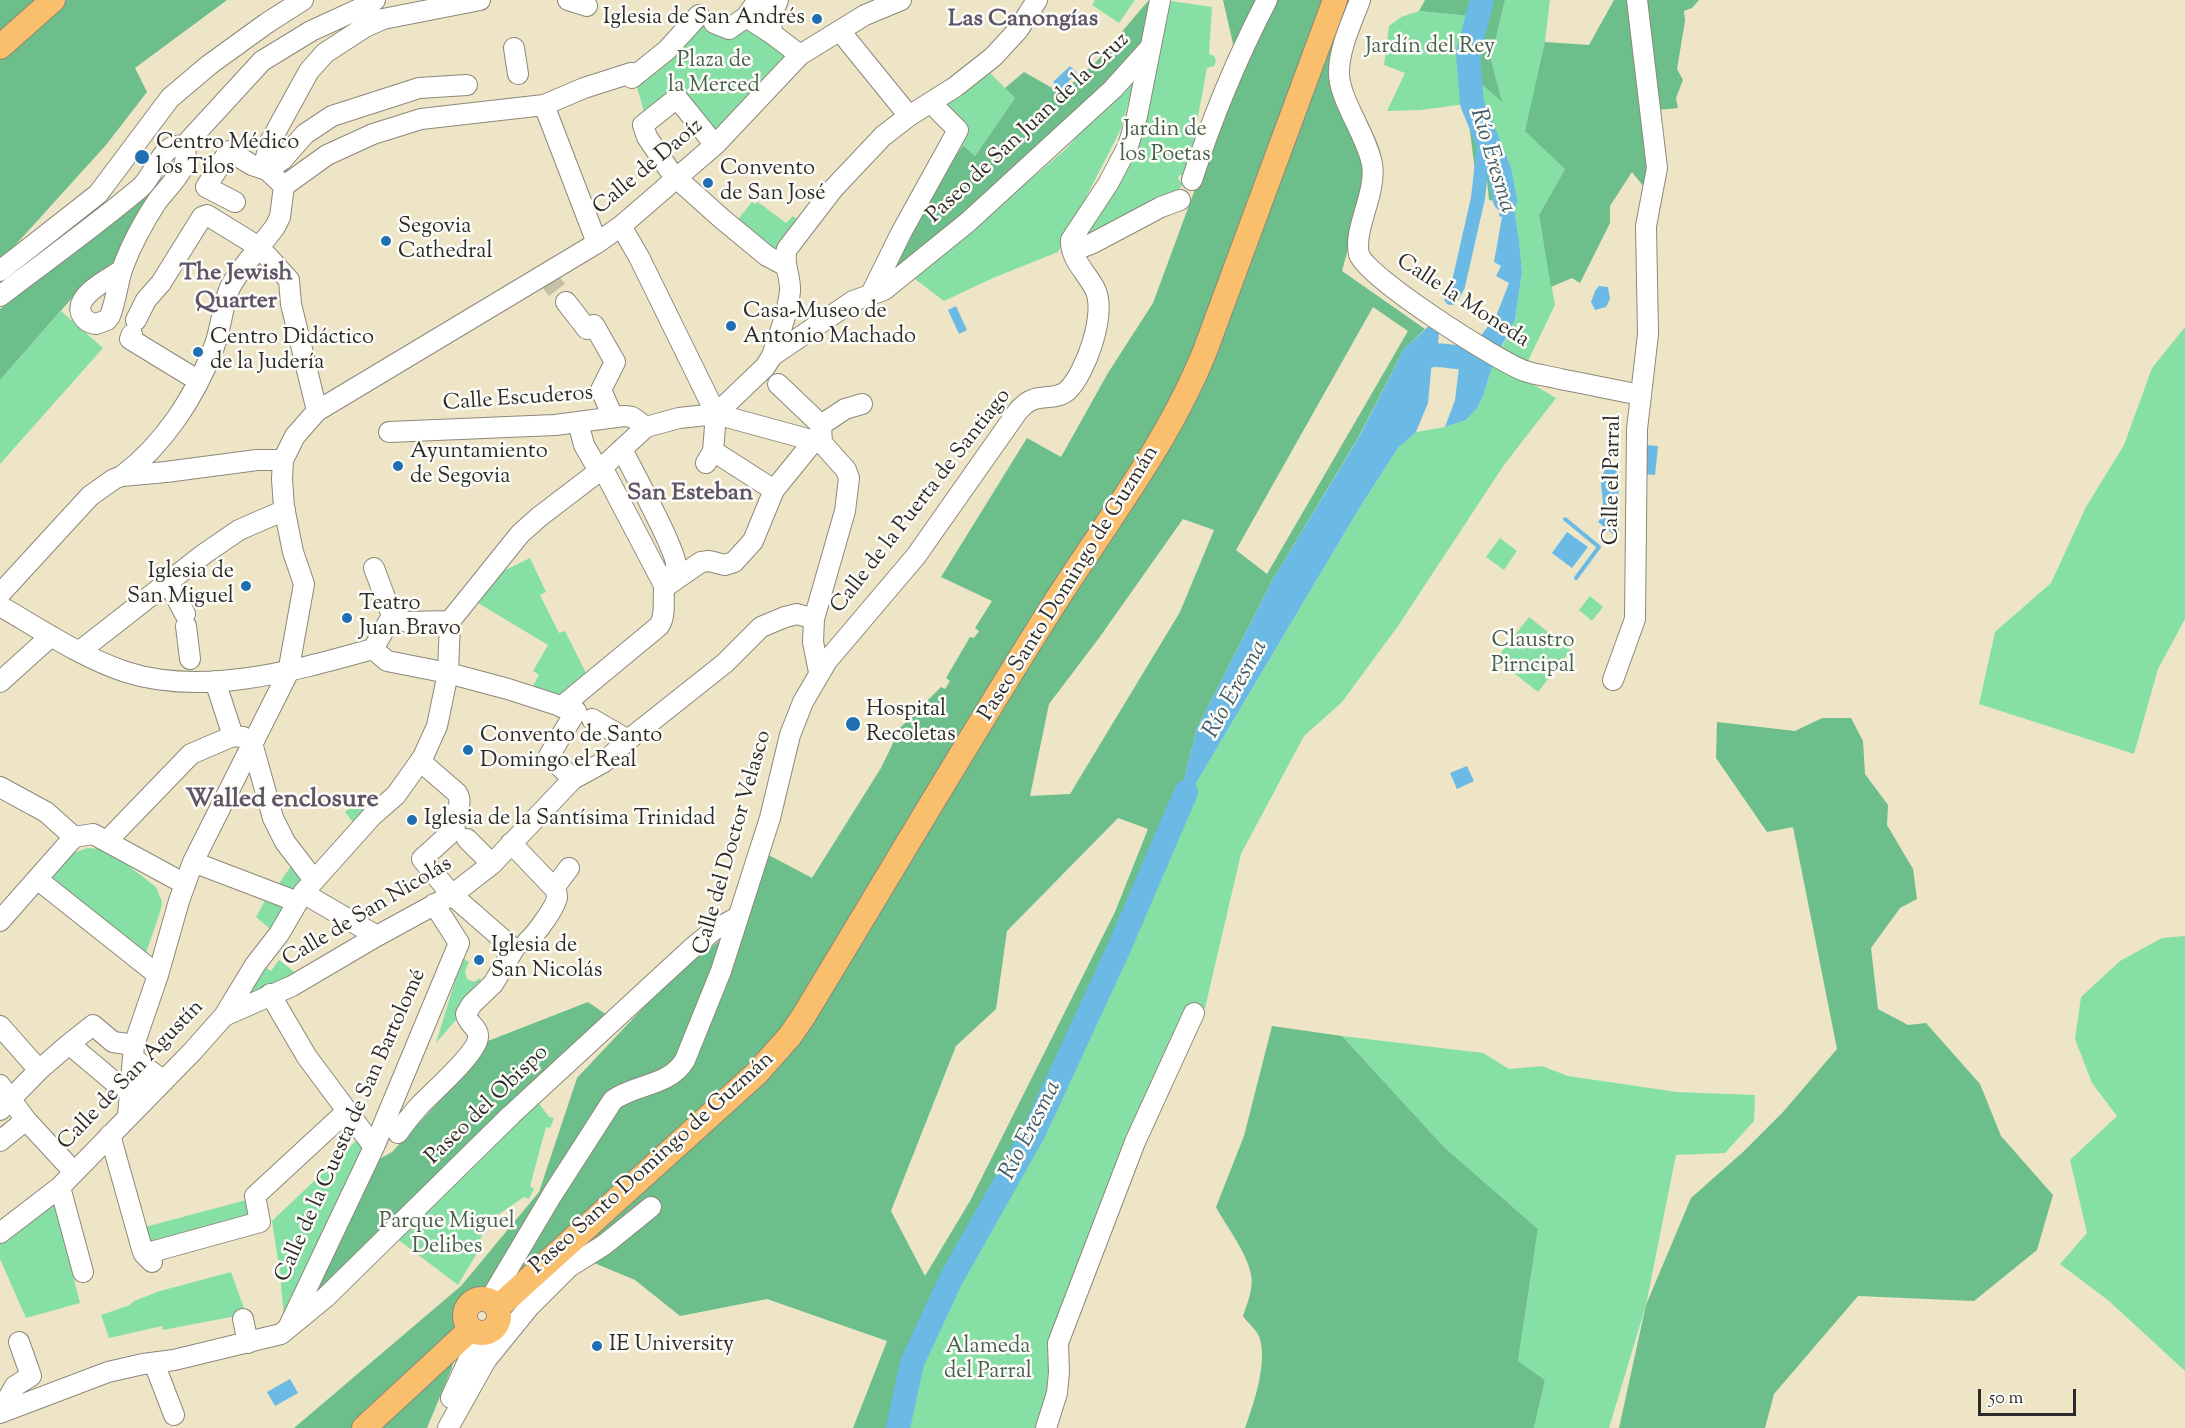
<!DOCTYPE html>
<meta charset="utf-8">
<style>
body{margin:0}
#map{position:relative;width:2185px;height:1428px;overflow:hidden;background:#eee5c7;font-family:"Sorts Mill Goudy",serif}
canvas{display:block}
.scale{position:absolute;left:1978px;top:1389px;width:98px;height:27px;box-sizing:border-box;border:3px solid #2b2b2b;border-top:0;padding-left:8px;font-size:18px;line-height:21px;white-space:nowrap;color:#2b2b2b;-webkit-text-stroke:4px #fdfcf7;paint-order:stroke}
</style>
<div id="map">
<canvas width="2185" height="1428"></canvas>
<div class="scale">50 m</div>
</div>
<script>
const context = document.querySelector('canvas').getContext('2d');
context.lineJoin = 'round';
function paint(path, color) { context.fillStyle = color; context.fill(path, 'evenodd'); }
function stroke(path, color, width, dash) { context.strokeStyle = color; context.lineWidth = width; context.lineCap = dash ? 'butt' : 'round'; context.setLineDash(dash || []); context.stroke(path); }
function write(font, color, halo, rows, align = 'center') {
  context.font = font + ' "Sorts Mill Goudy",serif'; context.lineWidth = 5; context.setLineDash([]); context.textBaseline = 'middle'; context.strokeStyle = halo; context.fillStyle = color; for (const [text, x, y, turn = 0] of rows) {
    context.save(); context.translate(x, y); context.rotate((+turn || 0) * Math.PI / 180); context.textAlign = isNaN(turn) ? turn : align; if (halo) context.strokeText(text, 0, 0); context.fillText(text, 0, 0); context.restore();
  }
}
const green = new Path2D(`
 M1095,0H1135L1119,23L1092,5Z
 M1505,0H1550L1545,42L1565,169L1539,215L1555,305L1526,365L1501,349L1515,320L1522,272L1519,240L1514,208L1472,103L1470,73L1501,101L1491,60Z
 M1171,1L1212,7L1209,54L1214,56L1216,61L1214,66L1207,68L1196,127L1201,128L1200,138L1195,137L1185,175H1179L1178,179L1183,184L1174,196L1085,238L1080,233L1118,180Z
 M1419,11L1481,17L1461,62L1466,104L1420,110L1387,111L1405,73L1384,65L1389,26L1401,17Z
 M700,21L746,22L790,56L711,137L676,94L646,119L635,80Z
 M985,68L1015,98L975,156L928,111Z
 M1135,79L1121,129L1058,252L993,278L944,301L915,279L1067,148L1121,86Z
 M752,202L755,204L758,202L786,223L793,216L800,221L773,255L734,224Z
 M61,311L103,348L0,464V380Z
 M2185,327V619L2158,669L2134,754L1979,704L1995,632L2051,583L2086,507L2124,445L2152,368Z
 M1494,361L1556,398L1504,465L1398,626L1342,702L1304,736L1241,854L1205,1008L1194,1013L1058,1343L1046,1428H898L912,1363L1173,822L1360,507L1398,448L1416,432L1445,427L1466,420L1477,408L1483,396Z
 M1500,538L1517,551L1504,570L1486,557Z
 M530,558L546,592L540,595L559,633L565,631L588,677L561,698L533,686L539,675L533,671L548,645L473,600L495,575Z
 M1590,596L1603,607L1592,621L1579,610Z
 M1529,617L1571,650L1538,692L1496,659Z
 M360,800L370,812L355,825L345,812Z
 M87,848L103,849L112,853L156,887L162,902L161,909L144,959L48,879L74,853Z
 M295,860L314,876L276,934L256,917L269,893L276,888Z
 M2185,936V1371L2109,1301L2060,1264L2087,1233L2070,1160L2117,1116L2092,1083L2075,1039L2081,997L2120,961L2162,938Z
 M462,958L469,962L465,971L467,979L474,982L480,978L481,984L486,985L436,1043Z
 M279,960L302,978L236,1004L259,963L271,971Z
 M1342,1036L1483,1053L1509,1069L1542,1066L1568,1076L1677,1092L1755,1095L1754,1121L1725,1153L1676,1155L1646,1305L1609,1428H1534L1545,1380L1518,1361L1538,1229L1444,1147Z
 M537,1101L549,1117L554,1118L550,1128L546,1127L530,1186L534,1189L529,1199L524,1197L486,1223L479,1244L483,1245L481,1254L477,1253L458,1285L396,1238Z
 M358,1139L365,1153L284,1318L280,1274L272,1221Z
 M52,1193L80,1303L26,1318L0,1259V1233Z
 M254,1198L260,1222L152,1251L145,1227Z
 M231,1272L248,1319L236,1316L163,1330L162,1326L109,1338L101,1315L130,1305L134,1301L160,1291Z`);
const forest = new Path2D(`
 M0,0H227L135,68L147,92L106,145L0,262Z
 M1149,0H1156L1149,45L1096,103L889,277L933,190L963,145L975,156L1015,98L1005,88L1024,72L1061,93L1095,63Z
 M1223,0H1364L1338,80L1367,179L1342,271L1425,329L1404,349L1358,438L1272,581L1197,728L1173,822L1119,948L1034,1132L951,1279L912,1363L898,1428H853L887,1341L767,1299L680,1316L635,1280L575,1255L490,1290L464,1330L451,1370L427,1428H294L461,1286L539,1192L577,1078L673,976L735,929L763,852L812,878L881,768L896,737L900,736L903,731L899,729L941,687L945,689L950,681L946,678L970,637L974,638L979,631L975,628L992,601L941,577L1027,438L1061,457L1108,373L1153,303L1239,70ZM1373,307L1408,331L1267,574L1236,550ZM1183,519L1214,530L1180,612L1070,794L1030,796L1049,704L1099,638ZM1118,818L1148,829L1115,912L970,1201L925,1276L891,1211L956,1046L996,1009L1007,931Z
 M1425,0H1505L1491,60L1502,102L1470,74L1472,103L1499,170L1501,202L1489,200L1487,181L1476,178L1461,62L1481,17L1419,11Z
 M1614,0H1699L1692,8L1684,11L1685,21L1677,69L1683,80L1676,98L1678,108L1648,111L1654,167L1644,187L1632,172L1610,206V223L1580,283L1572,278L1551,287L1539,215L1565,169L1525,131L1545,42L1589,45Z
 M161,177L116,260L87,281L0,380V309L142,198Z
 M1822,718H1851L1863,741L1865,774L1888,805L1887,825L1913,869L1917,899L1900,908L1871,948L1878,1009L1908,1025L1926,1023L1980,1084L2001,1136L2053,1195L2037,1250L1974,1301L1858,1296L1774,1394L1765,1428H1619L1646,1305L1691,1198L1743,1152L1783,1112L1837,1049L1793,827L1767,832L1716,758L1717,722L1795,731Z
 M588,1002L607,1015L304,1305L376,1161L392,1152L445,1095L488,1041Z
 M1272,1026L1342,1036L1444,1147L1538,1229L1518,1361L1545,1380L1534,1428H1245C1254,1403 1267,1365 1260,1339C1258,1331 1248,1323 1243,1316C1247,1304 1254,1288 1251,1275C1248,1254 1226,1226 1216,1207L1244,1136Z`);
const water = new Path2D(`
 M1070,66L1077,73L1061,89L1053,82Z
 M1499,170L1514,208L1519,240L1522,272L1515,320L1494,361L1483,396L1477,408L1466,420L1445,427L1455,400L1461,350L1471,349L1497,314L1509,283L1496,276L1501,266L1494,262L1502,217L1499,216L1501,202Z
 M1599,286L1608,287L1610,299L1606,307L1595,310L1591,302L1595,291Z
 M956,306L967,330L959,334L948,310Z
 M1431,324L1439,329L1437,360H1432L1428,403L1416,432L1398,448L1360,507L1173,822L1197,728L1272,581L1359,437L1404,349Z
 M1646,445L1658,446L1655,475L1643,474Z
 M1605,467L1618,468L1619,539L1598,522L1604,513L1601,484Z
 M1567,532L1588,547L1572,568L1552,553Z
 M1467,766L1474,781L1457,789L1450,773Z
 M290,1379L298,1393L275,1406L267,1392Z`);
const stream = new Path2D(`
 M1565,519L1599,547L1576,578`);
const canal = new Path2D(`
 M1451,298L1458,286L1478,198L1485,135`);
const river = new Path2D(`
 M1482,0L1468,54L1472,103L1499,170L1505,200
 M1413,368C1429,338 1468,373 1488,348
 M898,1428L912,1363L951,1279L1034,1132L1119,948L1186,792`);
const minorTunnel = new Path2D(`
 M545,274L566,302`);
const minor = new Path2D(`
 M568,0L587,6
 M758,0L746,17L771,33L800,55
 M1360,0C1352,22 1340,46 1339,70C1337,97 1367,135 1372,164C1377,193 1353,229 1359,254C1364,276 1499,362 1525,371C1536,375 1549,376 1560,379C1587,384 1614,390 1641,395L1637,429L1635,619L1613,680
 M1637,0L1657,168L1646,226L1648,334L1641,395
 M714,23L729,29L746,17
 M840,31L909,116
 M771,33L773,12L778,0
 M514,48L518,74
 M632,78L667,50L699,15
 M544,105L597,243
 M715,145L677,98L643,125L647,137L672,174L721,218L767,256L786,266
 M183,147L262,61L311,31L370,4L375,0
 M267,170L266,157L270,142L309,71L325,53L365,27L383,19L480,0
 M267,170L282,160L305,134L332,116L419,88L467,85
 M1192,180C1212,118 1237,58 1267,0
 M284,186L327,155L373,134L421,119L544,105L584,88L631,73
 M621,226L639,257L716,414
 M1073,251L1093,243L1161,207L1180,200
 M122,270C110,278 75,295 81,313C84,320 89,323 96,324L107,320L110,316C116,301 117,285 122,270C129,249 144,221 156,203C165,189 195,165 183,147
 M0,271L98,194L170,98L209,65L267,23L303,0
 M871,294L901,233L958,130L931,103
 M0,296C47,260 95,226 140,188C154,177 163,139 183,147
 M566,302L587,329L594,325L615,362L601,390L613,417
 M136,320L146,300L161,283L202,217L207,215L259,247L289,280L291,304L317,411
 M132,334L130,339L189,375
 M772,356C779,335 788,313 790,291C791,276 782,263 787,249L833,189L883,136L909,116L955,87L993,57L1018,30L1037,0
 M778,384L821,425L822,443
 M578,422L584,445L599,471
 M821,425L845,409L862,404
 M389,432L555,425L624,416L632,417L646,427
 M713,451L774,490
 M706,463L713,451L716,414L765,367L772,356L853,301L884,290L968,222L1113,89L1149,49
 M602,467L665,587
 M122,476C164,444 195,397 214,347C221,329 222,308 229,290C235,274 264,242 275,227L280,217L284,186L267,170L252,165L229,151L206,187L235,202
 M168,582L185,614
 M668,585L701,562L709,561L725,565L734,562L753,541L774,490L813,442
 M0,594L90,496L114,479L122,476L166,472L257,460H283
 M0,606C40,629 81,657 126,672C204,697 297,670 373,649L387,661L448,673L508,689L576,711L549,756L573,779
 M392,616L407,622L450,621L520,534L539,517L594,475L646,427L679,418L716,414L822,443L846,470L849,478L845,511L814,619L813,642L819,672
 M186,626L190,659
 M373,649L392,616L374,568
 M80,651L204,554L239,530L285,510
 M215,681L233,736
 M0,682L51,636
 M561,707L659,626C666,616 663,602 664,590C666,581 675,576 676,566C677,551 631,468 622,449
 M592,719L628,740
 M252,743L273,818L285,842L314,880
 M0,787L46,812L74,837
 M467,839L492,864
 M107,841L191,754L233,736L243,737L252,743
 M511,843L554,888C556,891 557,893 557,897C556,907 535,935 527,942
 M193,862L298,902
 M37,879L158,975
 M554,888L569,868
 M303,893L377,936
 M0,921L74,837L93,834L185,884
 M270,994L307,1057L374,1147
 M224,1016L292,986L377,936L452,895L492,864L573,779L604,762L628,740L725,663L761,627L785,617L797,614L814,619
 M0,1026L39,1070
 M134,1045L113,1042L93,1025L69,1044L119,1086L130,1090L141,1087
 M133,1058L164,1081
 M0,1085L26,1120L74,1172
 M0,1110L39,1070L69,1044
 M128,1116L134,1045L158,975L179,901L193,862L288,673L304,584L293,552L284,507L282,479L283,460L295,436L317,411L597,243L621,226L716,144L800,55L865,15L901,0
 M398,1133C405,1122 413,1113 421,1104C433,1092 478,1052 478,1037C479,1028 467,1023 466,1014L472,1004L493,984L514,949L452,895L422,859L455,829L448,823C455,813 464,805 457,793L420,761
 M110,1135L142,1249L144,1254L152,1262
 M0,1141L26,1120
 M60,1187L83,1272
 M0,1233L60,1187L192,1052L224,1016L255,965L279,934L303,893L372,816L396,795L423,757L437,726L448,673L450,621
 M144,1254L260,1222L255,1196L347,1111
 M489,1301L552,1195L613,1100C635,1084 670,1086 685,1060L721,971L770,818L790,735L803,702L827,661L916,556L1018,411C1022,407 1026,402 1032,400C1043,395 1056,400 1067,391C1086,373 1107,313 1095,289C1087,273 1070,259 1071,240L1108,184L1128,146L1137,116L1160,0
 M243,1319L248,1343
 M289,1326L374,1147L459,943L434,904
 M154,1363L174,1415
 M451,1398L481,1333
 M0,1412L15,1386L31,1376L19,1342
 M0,1413L108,1372L143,1364L174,1360L281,1334L326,1297L511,1115L691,949L714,930L738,917
 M448,1428L486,1360L529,1307L569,1267L604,1245L651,1207
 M1046,1428L1057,1393L1059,1372L1058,1343L1135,1142L1194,1013`);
const major = new Path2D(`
 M0,47L53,0
 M465 1316a17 17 0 1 1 34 0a17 17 0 1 1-34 0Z
 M497,1308L757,1073L790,1036L803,1017C887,879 968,740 1054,604C1107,521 1168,443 1205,351L1335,0
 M364,1428L471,1329`);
const markers = [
 [817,19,6,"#1f6fb2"],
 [142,157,8,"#1f6fb2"],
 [708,183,6,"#1f6fb2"],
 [386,241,6,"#1f6fb2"],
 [731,326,6,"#1f6fb2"],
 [198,352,6,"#1f6fb2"],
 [398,466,6,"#1f6fb2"],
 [246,586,6,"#1f6fb2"],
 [347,618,6,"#1f6fb2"],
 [853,724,8,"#1f6fb2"],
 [468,750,6,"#1f6fb2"],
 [412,820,6,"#1f6fb2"],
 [479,960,6,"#1f6fb2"],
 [597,1346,6,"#1f6fb2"]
];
const poiNames = [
 ["Iglesia de San Andrés",805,19,"right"],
 ["Centro Médico",156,144],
 ["los Tilos",156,169],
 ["Convento",720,170],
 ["de San José",720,195],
 ["Segovia",398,228],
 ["Cathedral",398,253],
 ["Casa-Museo de",743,313],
 ["Antonio Machado",743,338],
 ["Centro Didáctico",210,339],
 ["de la Judería",210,364],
 ["Ayuntamiento",410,453],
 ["de Segovia",410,478],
 ["Iglesia de",234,573,"right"],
 ["San Miguel",234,598,"right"],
 ["Teatro",359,605],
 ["Juan Bravo",359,630],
 ["Hospital",866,711],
 ["Recoletas",866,736],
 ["Convento de Santo",480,737],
 ["Domingo el Real",480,762],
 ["Iglesia de la Santísima Trinidad",424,820],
 ["Iglesia de",491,947],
 ["San Nicolás",491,972],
 ["IE University",609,1346]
];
const parkNames = [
 ["Jardín del Rey",1430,48],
 ["Plaza de",714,62],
 ["la Merced",714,87],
 ["Jardin de",1165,131],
 ["los Poetas",1165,156],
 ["Claustro",1533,642],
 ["Pirncipal",1533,667],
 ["Parque Miguel",447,1223],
 ["Delibes",447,1248],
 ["Alameda",988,1348],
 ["del Parral",988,1373]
];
const streetNames = [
 ["Paseo de San Juan de la Cruz",1029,129,-43],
 ["Calle de Daoíz",649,168,-40],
 ["Calle la Moneda",1462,302,33],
 ["Calle Escuderos",518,400,-4],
 ["Calle el Parral",1614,480,-89],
 ["Calle de la Puerta de Santiago",922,502,-52],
 ["Paseo Santo Domingo de Guzmán",1070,584,-58],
 ["Calle del Doctor Velasco",734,843,-74],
 ["Calle de San Nicolás",368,913,-31],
 ["Calle de San Agustín",132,1076,-46],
 ["Paseo del Obispo",488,1106,-44],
 ["Calle de la Cuesta de San Bartolomé",352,1126,-66],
 ["Paseo Santo Domingo de Guzmán",653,1164,-42]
];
const neighbourhoodNames = [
 ["Las Canongías",1023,21],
 ["The Jewish",236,275],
 ["Quarter",236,303],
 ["San Esteban",690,495]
];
const waterNames = [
 ["Río Eresma",1491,161,73],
 ["Río Eresma",1237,690,-61],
 ["Río Eresma",1032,1131,-63]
];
const quarterNames = [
 ["Walled enclosure",282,802]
];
paint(green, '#86e0a5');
paint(forest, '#6cbe8a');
paint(water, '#6abae5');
stroke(stream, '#6abae5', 4);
stroke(canal, '#6abae5', 14);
stroke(river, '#6abae5', 24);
stroke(minorTunnel, '#c7c0a8', 20, [20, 10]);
stroke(minor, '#8c8879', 22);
stroke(major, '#8c8879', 26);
stroke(minor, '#fff', 20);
stroke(major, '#f9bf6d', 24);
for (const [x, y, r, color] of markers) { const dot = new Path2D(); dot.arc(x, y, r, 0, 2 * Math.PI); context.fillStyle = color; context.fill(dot); stroke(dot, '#fdfcf7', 2); }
write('22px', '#2b2b2b', '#fdfcf7', poiNames, 'left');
write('22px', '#466150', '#fdfcf7', parkNames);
write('22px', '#2b2b2b', '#fdfcf7', streetNames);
write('bold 24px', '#5d5669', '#fdfcf7', neighbourhoodNames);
write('italic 24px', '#415d6c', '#fdfcf7', waterNames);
write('bold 26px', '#5d5669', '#fdfcf7', quarterNames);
</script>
